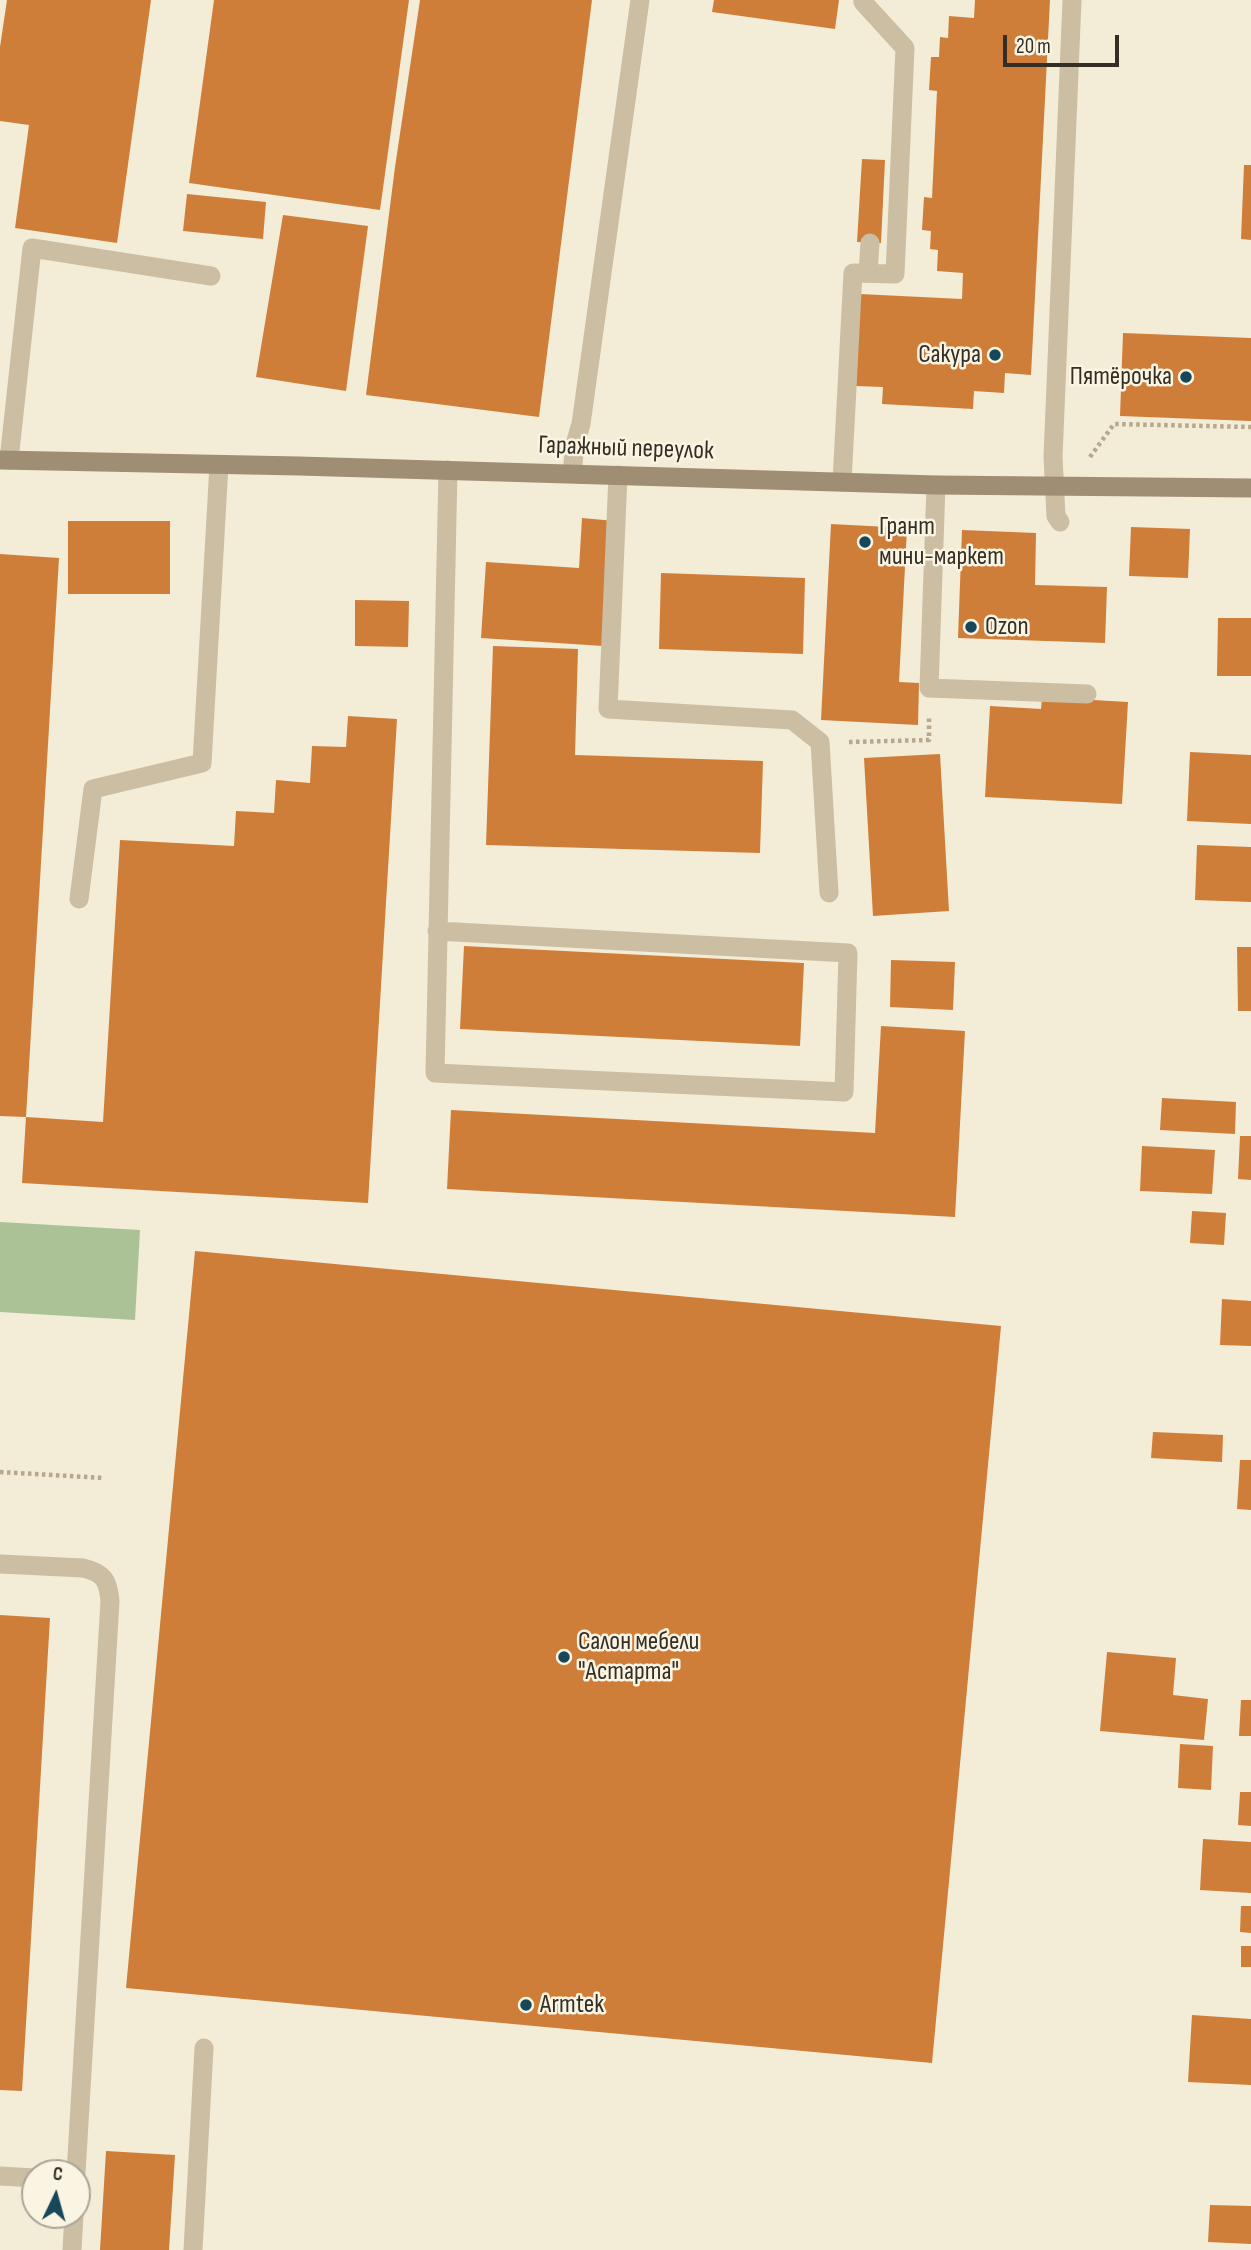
<!DOCTYPE html>
<meta charset="utf-8">
<style>
body{margin:0}
#map{position:relative;width:1251px;height:2250px;overflow:hidden;background:#f3ecd7;font-family:"Sofia Sans Condensed",sans-serif}
canvas{display:block}
.north{position:absolute;left:21px;top:2159px;width:70px;height:70px;box-sizing:border-box;background:#faf5e3;border:2px solid #aba597;border-radius:50%;rotate:5deg;font-size:19px;font-weight:700;line-height:28px;text-align:center;color:#352e25}
.north::after{content:'';display:block;margin:auto;width:24px;height:32px;background:#18475a;clip-path:polygon(50% 0,100% 100%,50% 72%,0 100%)}
.scale{position:absolute;left:1003px;top:35px;width:116px;height:32px;box-sizing:border-box;border:4px solid #352e25;border-top:0;padding-left:9px;font-size:21px;line-height:24px;white-space:nowrap;color:#352e25;-webkit-text-stroke:5px #faf5e3;paint-order:stroke}
</style>
<div id="map">
<canvas width="1251" height="2250"></canvas>
<div class="north">С</div>
<div class="scale">20 m</div>
</div>
<script>
const context = document.querySelector('canvas').getContext('2d');
context.lineJoin = 'round';
function paint(path, color) { context.fillStyle = color; context.fill(path, 'evenodd'); }
function stroke(path, color, width, dash) { context.strokeStyle = color; context.lineWidth = width; context.lineCap = dash ? 'butt' : 'round'; context.setLineDash(dash || []); context.stroke(path); }
function write(font, color, halo, rows, align = 'center') {
  context.font = font + ' "Sofia Sans Condensed",sans-serif'; context.lineWidth = 5; context.setLineDash([]); context.textBaseline = 'middle'; context.strokeStyle = halo; context.fillStyle = color; for (const [text, x, y, turn = 0] of rows) {
    context.save(); context.translate(x, y); context.rotate((+turn || 0) * Math.PI / 180); context.textAlign = isNaN(turn) ? turn : align; if (halo) context.strokeText(text, 0, 0); context.fillText(text, 0, 0); context.restore();
  }
}
const green = new Path2D(`
 M0,1222L140,1230L135,1320L0,1312Z`);
const building = new Path2D(`
 M7,0H151L117,243L15,228L29,125L0,121V47Z
 M214,0H409L380,210L189,183Z
 M420,0H592L539,417L366,395L395,167Z
 M714,0H839L835,29L712,12Z
 M975,0H1050L1031,375L1005,373L1004,393L974,391L973,409L882,404L883,387L856,386L860,294L962,299L963,273L937,271L938,250L930,249L931,231L922,230L924,197L932,198L937,91L929,90L931,57H939L940,37L948,38L949,16L974,18Z
 M862,159L885,160L881,243L857,242Z
 M1244,165H1251V240L1241,239Z
 M187,194L266,202L263,239L183,231Z
 M283,215L368,226L346,391L256,377Z
 M1123,333L1251,338V421L1120,416Z
 M582,518L615,521L603,646L481,638L486,562L579,568Z
 M68,521H170V594H68Z
 M831,524L907,528L899,682L919,683L918,725L821,720Z
 M1131,527L1190,529L1188,578L1129,576Z
 M962,530L1036,533L1035,585L1107,587L1105,643L958,638Z
 M0,554L59,558L26,1117L0,1116Z
 M661,573L805,578L803,654L659,649Z
 M355,600L409,601L408,647L355,646Z
 M1218,618H1251V676H1217Z
 M493,646L578,649L575,755L763,761L760,853L486,845Z
 M1042,697L1128,702L1122,804L985,797L990,706L1041,709Z
 M348,716L397,719L368,1203L22,1183L26,1117L103,1122L120,840L234,846L236,811L274,813L276,780L310,783L312,746L346,747Z
 M1190,752L1251,755V824L1187,821Z
 M940,754L949,911L873,916L864,758Z
 M1197,845L1251,847V902L1195,900Z
 M464,946L804,963L800,1046L460,1029Z
 M1237,947H1251V1011H1238Z
 M891,960L955,962L953,1010L890,1007Z
 M881,1026L965,1031L955,1217L447,1189L451,1110L875,1133Z
 M1162,1098L1236,1102L1235,1134L1160,1130Z
 M1240,1136H1251V1180L1238,1179Z
 M1142,1146L1215,1150L1212,1194L1140,1191Z
 M1192,1211L1226,1213L1224,1245L1190,1243Z
 M195,1251L1001,1326L932,2063L126,1988Z
 M1222,1299L1251,1301V1346L1220,1345Z
 M1153,1432L1223,1435L1222,1462L1151,1458Z
 M1240,1460H1251V1510L1237,1509Z
 M0,1615L50,1618L22,2091L0,2090Z
 M1107,1652L1176,1658L1173,1695L1208,1699L1204,1740L1100,1731Z
 M1241,1700H1251V1736H1239Z
 M1180,1744L1213,1746L1211,1790L1178,1788Z
 M1240,1792H1251V1826L1238,1825Z
 M1203,1839L1251,1842V1893L1200,1890Z
 M1241,1906H1251V1933L1240,1932Z
 M1241,1946H1251V1967H1241Z
 M1192,2015L1251,2019V2085L1188,2082Z
 M106,2151L175,2155L169,2250H100Z
 M1210,2205L1251,2206V2244L1208,2242Z`);
const path = new Path2D(`
 M1090,457L1114,424L1251,427
 M849,742L929,740V717
 M0,1472L104,1478`);
const service = new Path2D(`
 M868,273L870,243
 M9,460L32,248L211,276
 M572,473L575,444L581,424L640,0
 M618,475L608,709L792,720L820,742L829,893
 M842,482L853,273L895,274L905,48L863,2L864,0
 M936,485L929,688L1087,694
 M1060,522L1056,516L1053,457L1072,0
 M79,899L93,789L202,763L219,465
 M437,931L848,953L844,1092L435,1073L448,470
 M0,1564L83,1568C104,1573 108,1580 110,1601L76,2173
 M0,2176L35,2178
 M72,2250L74,2215
 M193,2250L204,2048`);
const secondary = new Path2D(`
 M0,460L299,466L936,485L1251,488`);
const markers = [
 [995,355,7,"#18475a"],
 [1186,377,7,"#18475a"],
 [865,542,7,"#18475a"],
 [971,627,7,"#18475a"],
 [564,1657,7,"#18475a"],
 [526,2005,7,"#18475a"]
];
const poiNames = [
 ["Сакура",981,355,"right"],
 ["Пятёрочка",1172,377,"right"],
 ["Грант",879,527],
 ["мини-маркет",879,557],
 ["Ozon",985,627],
 ["Салон мебели",578,1642],
 ["\"Астарта\"",578,1672],
 ["Armtek",540,2005]
];
const streetNames = [
 ["Гаражный переулок",626,449,2]
];
paint(green, '#aac296');
paint(building, '#cf7e39');
stroke(path, '#b7a88c', 4.5, [3.5, 3.5]);
stroke(service, '#cbbea2', 19);
stroke(secondary, '#9f8d74', 19);
for (const [x, y, r, color] of markers) { const dot = new Path2D(); dot.arc(x, y, r, 0, 2 * Math.PI); context.fillStyle = color; context.fill(dot); stroke(dot, '#faf5e3', 2.5); }
write('26px', '#352e25', '#faf5e3', poiNames, 'left');
write('26px', '#352e25', '#faf5e3', streetNames);
</script>
